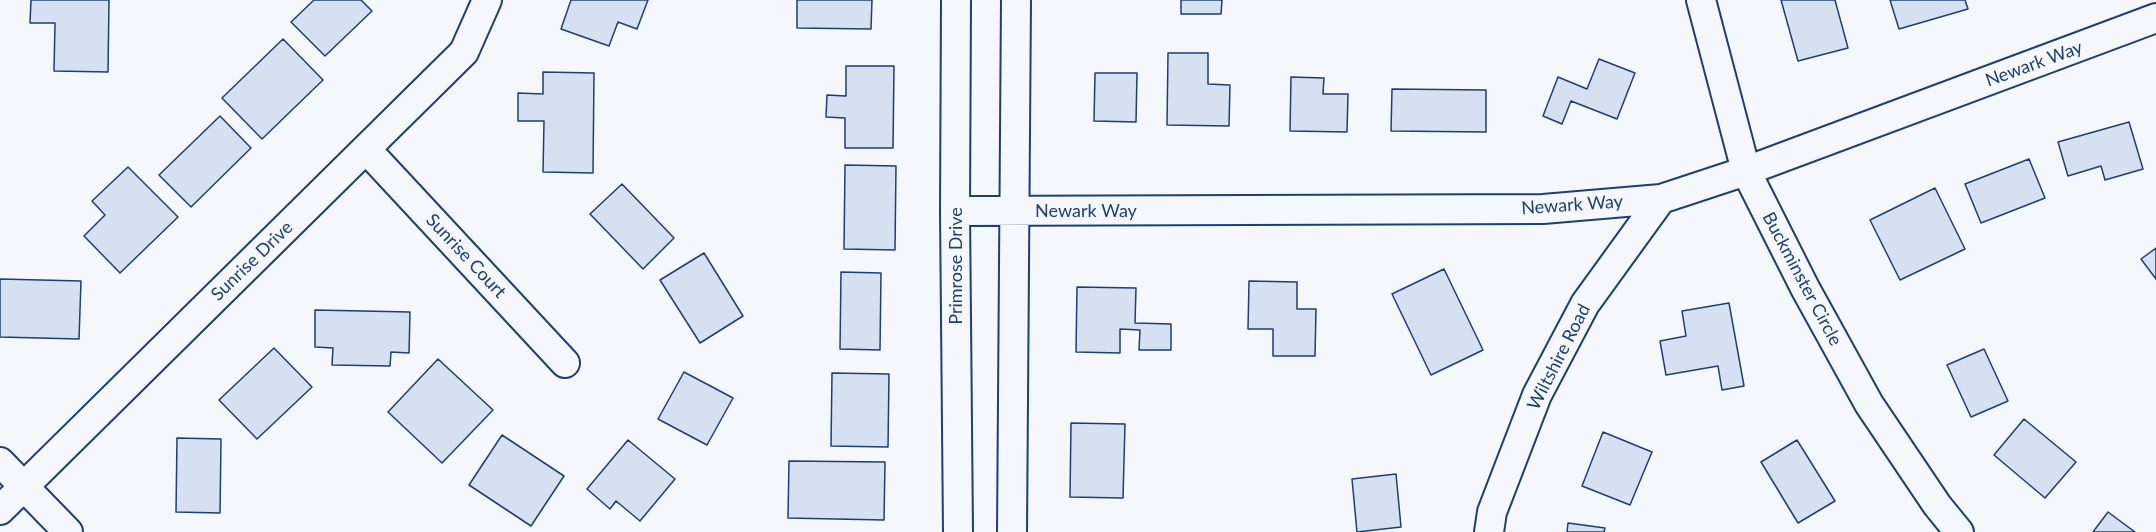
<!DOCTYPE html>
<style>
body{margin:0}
canvas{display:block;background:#f4f7fb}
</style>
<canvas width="2156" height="532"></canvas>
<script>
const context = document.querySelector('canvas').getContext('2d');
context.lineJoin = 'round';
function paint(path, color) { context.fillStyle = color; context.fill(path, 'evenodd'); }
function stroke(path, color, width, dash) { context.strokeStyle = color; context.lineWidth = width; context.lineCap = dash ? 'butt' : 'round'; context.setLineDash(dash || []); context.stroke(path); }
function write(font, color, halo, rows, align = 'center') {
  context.font = font + ' Lato,sans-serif'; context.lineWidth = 4.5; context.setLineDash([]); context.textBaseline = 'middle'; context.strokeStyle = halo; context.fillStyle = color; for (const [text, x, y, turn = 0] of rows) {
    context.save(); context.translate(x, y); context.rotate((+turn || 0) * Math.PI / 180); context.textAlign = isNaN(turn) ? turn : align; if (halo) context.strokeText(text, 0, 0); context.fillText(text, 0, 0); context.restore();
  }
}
const building = new Path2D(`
 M31,0H109L108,72L54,71L55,23H30Z
 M314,0H361L372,11L325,56L291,22Z
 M571,0H648L637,29L618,22L609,46L561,29Z
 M797,0H872L871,29L797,28Z
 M1181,0H1222L1221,14H1181Z
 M1781,0H1835L1848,48L1798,61Z
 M1890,0H1965L1968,9L1899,29Z
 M283,39L323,80L262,139L222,98Z
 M1168,53H1208V84L1230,85L1229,126L1167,125Z
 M1599,59L1635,73L1617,119L1571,101L1562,124L1543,116L1558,77L1587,89Z
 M846,66H894L893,148H845V118L826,117L827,95L846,96Z
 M543,72L594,73L593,173L543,172L544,121H518V93L543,94Z
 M1095,73H1137L1136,122L1094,121Z
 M1291,77L1324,78L1323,94H1348L1347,132L1290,131Z
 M1392,89L1486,90V132L1391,131Z
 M220,116L251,148L191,207L159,175Z
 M2129,122L2143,169L2105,180L2101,166L2068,176L2058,142Z
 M2029,159L2045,198L1981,223L1965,184Z
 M845,165L896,166L895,250L844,249Z
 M128,167L178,217L120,273L84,236L105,215L92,201Z
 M622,184L674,238L643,269L590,214Z
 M1935,188L1965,249L1900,280L1870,220Z
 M2156,248V279L2141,259Z
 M704,253L743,316L700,343L660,280Z
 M1444,269L1483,350L1431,375L1392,294Z
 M841,272L881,273L880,350L840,349Z
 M0,279L81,281L79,339L0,337Z
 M1249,281L1297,282V309H1316L1315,356H1273V329H1248Z
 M1077,287L1136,288L1135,323L1171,324V350H1139L1140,330L1120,329V353L1076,352Z
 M1729,303L1744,386L1722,390L1718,366L1666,375L1660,341L1686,336L1682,311Z
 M315,310L410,312L409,353L391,352L390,366L332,365L333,348L315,347Z
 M274,348L312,387L257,439L219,400Z
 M1984,349L2008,401L1971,417L1947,365Z
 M438,359L493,410L442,463L388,412Z
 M684,372L733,398L707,445L658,419Z
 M832,373L889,374L888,447L831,446Z
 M2024,419L2076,462L2045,498L1994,455Z
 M1071,423L1125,424L1123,498L1070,497Z
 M1603,432L1652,452L1630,505L1582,486Z
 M502,435L564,476L531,526L469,485Z
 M177,438L221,439L220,513L176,512Z
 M628,440L675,479L640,521L616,501L610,509L587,489Z
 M1797,440L1835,501L1798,523L1761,462Z
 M789,461L885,462L884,520L788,518Z
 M1396,474L1401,527L1357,532L1352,479Z
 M2108,512L2135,532H2093Z
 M1568,523L1605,528L1604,532H1567Z`);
const minor = new Path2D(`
 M956,0L955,211L958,532
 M1701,0L1746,171L1805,288L1869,404L1937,505L1959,532
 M366,149L565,363
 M955,211L1543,209L1661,199L1746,171L2156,18
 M0,462L68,532
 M0,510L464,52L487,0
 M1012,532L1016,0
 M1489,532L1492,512L1537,395L1585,304L1661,199`);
const streetNames = [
 ["Newark Way",2034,64,-20],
 ["Newark Way",1572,205,-4],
 ["Newark Way",1086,211],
 ["Sunrise Court",466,256,47],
 ["Sunrise Drive",252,261,-44],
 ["Primrose Drive",956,266,-90],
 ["Buckminster Circle",1802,279,62],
 ["Wiltshire Road",1559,357,-63]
];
paint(building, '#d5e0f0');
stroke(building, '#1d3f73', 1.5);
stroke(minor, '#1d3f73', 32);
stroke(minor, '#f4f7fb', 28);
write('18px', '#1d3f73', '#f4f7fb', streetNames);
</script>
